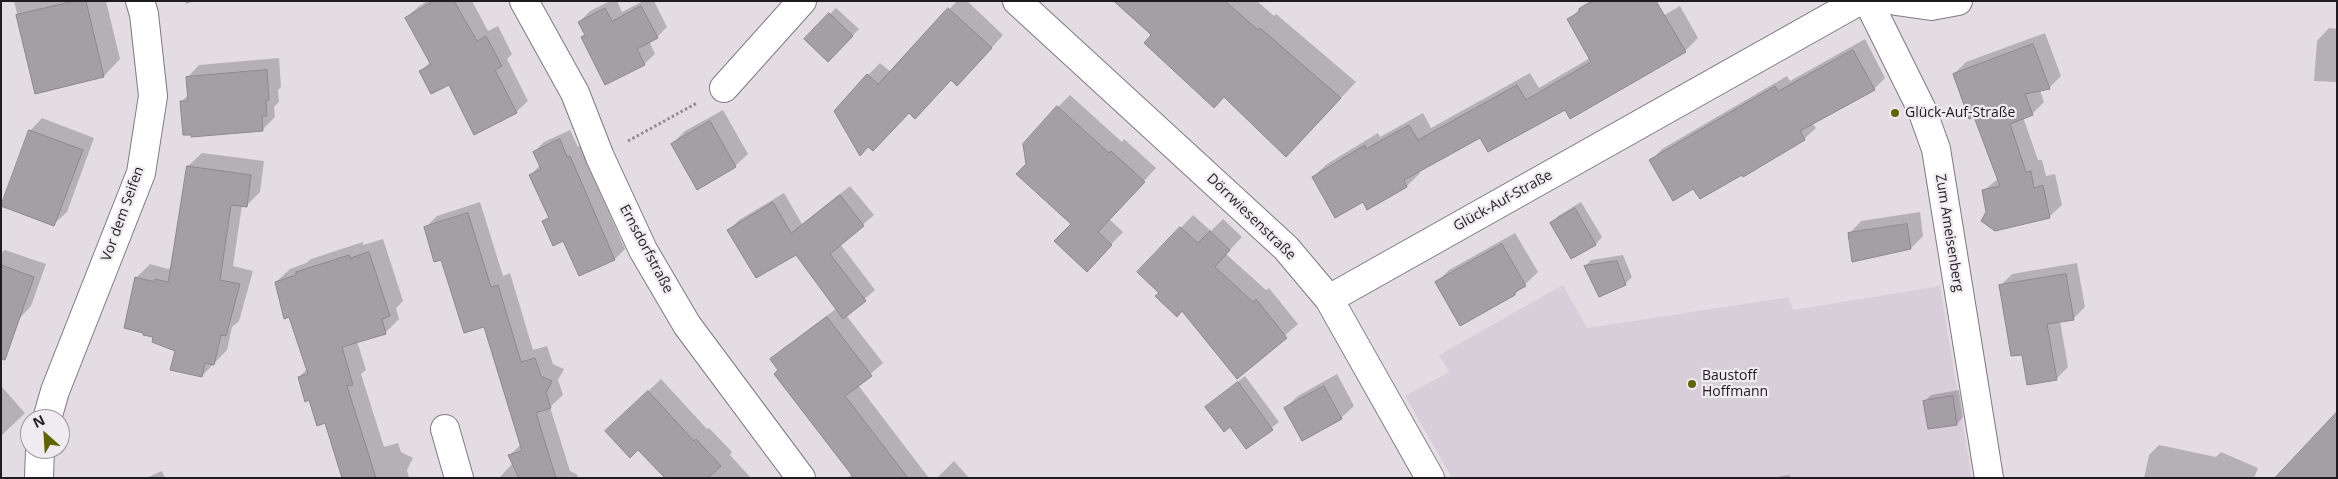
<!DOCTYPE html>
<meta charset="utf-8">
<style>
body{margin:0}
#map{position:relative;width:2338px;height:479px;overflow:hidden;background:#e3dde3;font-family:"Open Sans",sans-serif}
canvas{display:block}
.frame{position:absolute;inset:0;border:2px solid #1e1c1e;pointer-events:none}
.north{position:absolute;left:20px;top:409px;width:50px;height:50px;box-sizing:border-box;background:#f0ebf0;border:1px solid #9c989c;border-radius:50%;rotate:334deg;font-size:14px;font-weight:700;line-height:20px;text-align:center;color:#1e1c1e}
.north::after{content:'';display:block;margin:auto;width:18px;height:22px;background:#606400;clip-path:polygon(50% 0,100% 100%,50% 72%,0 100%)}
</style>
<div id="map">
<canvas width="2338" height="479"></canvas>
<div class="frame"></div>
<div class="north">N</div>
</div>
<script>
const context = document.querySelector('canvas').getContext('2d');
context.lineJoin = 'round';
function paint(path, color) { context.fillStyle = color; context.fill(path, 'evenodd'); }
function stroke(path, color, width, dash) { context.strokeStyle = color; context.lineWidth = width; context.lineCap = dash ? 'butt' : 'round'; context.setLineDash(dash || []); context.stroke(path); }
function write(font, color, halo, rows, align = 'center') {
  context.font = font + ' "Open Sans",sans-serif'; context.lineWidth = 4.5; context.setLineDash([]); context.textBaseline = 'middle'; context.strokeStyle = halo; context.fillStyle = color; for (const [text, x, y, turn = 0] of rows) {
    context.save(); context.translate(x, y); context.rotate((+turn || 0) * Math.PI / 180); context.textAlign = isNaN(turn) ? turn : align; if (halo) context.strokeText(text, 0, 0); context.fillText(text, 0, 0); context.restore();
  }
}
const built = new Path2D(`
 M1563,285L1587,328L1789,297L1793,310L1940,286L1972,478H1452L1405,396L1449,372L1439,355Z`);
const shadow = new Path2D(`
 M14,1H106L120,59L104,76L36,92Z
 M185,1H194L186,4Z
 M427,1H472L488,31L498,26L512,54L507,59L528,101L516,112L421,71L431,61L406,18L418,7Z
 M610,1H617L622,12L643,1H654L667,27L657,37L649,41L655,54L644,64L582,37L585,34L579,22L590,11Z
 M957,1H967L1003,35L970,72L952,79L915,117L868,75L880,63L891,72Z
 M1116,1H1257L1274,16L1276,14L1356,82L1301,140L1225,95Z
 M1590,1H1615L1633,33L1680,6L1698,38L1685,51L1565,108L1481,137L1419,171L1420,173L1407,186L1368,208L1364,201L1313,177L1327,164L1378,133L1380,137L1423,113L1431,128L1530,73L1539,88L1590,58L1569,20L1582,6Z
 M836,8L859,29L828,60L806,39Z
 M2329,28L2337,29V82L2314,81L2317,41Z
 M2045,33L2061,76L2049,88L2040,90L2044,102L2032,114L2023,117L2038,160H2042L2046,176L2055,174L2062,205L2049,217L1995,230L1988,212L1983,191L1999,178L1975,116L1954,74L1966,62Z
 M1865,39L1885,78L1874,89L1812,123L1816,128L1804,139L1694,187L1651,160L1662,149L1787,76L1790,81Z
 M279,58L281,87L278,90L279,102L274,107L275,117L262,130L181,102L188,95L187,78L199,65Z
 M1070,95L1122,142L1124,139L1156,168L1109,219L1123,232L1099,257L1027,164L1058,107Z
 M723,110L748,154L735,166L672,144L685,131Z
 M42,118L94,138L67,212L54,224L30,131Z
 M570,130L578,147L580,146L625,249L615,259L580,274L564,239L544,222L549,216L531,175L540,165L534,152L544,142Z
 M202,153L264,161L260,192L246,206L242,205L233,266L253,271L239,321L232,327L227,350L202,376L176,350L155,336L136,278L150,264L168,269L172,267L188,166Z
 M850,186L874,215L840,244L875,290L846,315L883,363L858,385L929,478H848L852,474L772,359L784,348L837,308L796,253L729,230L739,220L784,193L802,224Z
 M480,202L503,276L510,273L533,350L547,346L553,364L564,369L558,380L563,395L550,407L570,471L578,475L576,478H499L513,463L509,456L521,444L485,326L425,228L437,216Z
 M1581,202L1602,237L1596,244L1572,258L1551,223L1558,216Z
 M1920,212L1923,236L1911,248L1849,234L1861,221Z
 M1193,215L1211,231L1223,219L1242,237L1226,254L1266,290L1269,288L1298,324L1237,377L1183,310L1139,272Z
 M1515,233L1538,272L1515,294L1437,282L1449,270Z
 M383,239L403,301L396,308L399,319L386,332L357,341L366,370L361,374L384,447L398,443L401,452L413,458L407,470L409,478H343L326,422L310,399L299,377L307,369L290,315L276,282L290,269L306,263L311,259L363,242V245Z
 M5,250L46,264L31,306L19,319L1,313V253Z
 M1623,255L1632,277L1625,284L1585,266L1591,260Z
 M2077,263L2085,307L2073,319L2060,321L2068,367L2056,379L2023,353L2000,286L2012,274Z
 M1337,374L1354,406L1341,418L1285,408L1298,396Z
 M1245,376L1279,422L1247,447L1214,401Z
 M661,379L707,429L709,428L732,452L730,455L751,478H666L638,448L619,419Z
 M1,386L25,413L1,436Z
 M1959,390L1963,417L1957,424L1925,401L1931,395Z
 M2159,445L2216,457L2221,452L2258,468L2254,478H2144L2149,455Z
 M954,461L969,478H937Z
 M162,471L165,478H146Z
 M1790,475V478H1769Z`);
const building = new Path2D(`
 M75,1H86L104,77L35,94L16,15Z
 M434,1H454L477,41L486,36L502,66L495,70L517,113L474,135L449,85L431,94L419,71L431,65L405,18Z
 M1114,1H1225L1258,30L1260,28L1341,98L1286,157L1224,97L1214,108L1144,43L1151,35Z
 M1594,1H1656L1686,52L1570,119L1565,110L1488,152L1480,138L1404,180L1407,187L1367,210L1363,202L1335,218L1312,177L1365,145L1366,149L1409,125L1418,140L1517,85L1526,100L1591,62L1567,19L1580,12L1579,9Z
 M641,6L658,38L637,49L645,65L605,85L581,37L585,35L578,22L605,8L612,21Z
 M948,8L992,48L957,86L951,80L915,119L909,113L873,151L868,147L860,156L834,111L867,74L878,84Z
 M829,13L853,36L828,62L804,39Z
 M2033,44L2050,89L2025,94L2033,115L2010,124L2026,172L2031,171L2034,188L2043,185L2050,218L1995,231L1981,221L1986,212L1982,190L2000,186L1974,117L1969,119L1953,74Z
 M1853,50L1875,90L1800,131L1805,140L1743,177L1742,175L1700,199L1693,189L1673,201L1649,160L1775,86L1778,91Z
 M267,70L269,100L266,101L267,116H262L263,131L191,137L192,135H183L180,101H188L186,77Z
 M1057,106L1109,153L1111,151L1145,182L1098,232L1112,245L1087,272L1054,241L1071,224L1016,174L1026,164L1023,144Z
 M710,121L736,167L697,190L671,144Z
 M29,130L83,150L54,226L1,206Z
 M560,139L567,157L570,156L615,260L579,276L563,241L553,246L542,221L549,218L529,175L541,169L533,152Z
 M187,166L251,175L247,207L231,205L220,280L240,284L226,336L221,335L214,365L205,363L202,377L170,370L175,351L152,342L153,337L143,335V333L124,328L135,277L155,282V279L168,282Z
 M840,195L864,226L830,254L866,301L843,319L796,255L756,278L727,230L773,202L791,233Z
 M1575,208L1596,245L1571,259L1550,223Z
 M468,213L491,287L498,285L521,362L535,358L541,376L552,381L546,393L551,408L536,413L556,478H519L508,455L522,451L484,327L464,333L441,260L434,262L424,227Z
 M1907,224L1911,249L1852,262L1848,233Z
 M1180,227L1198,243L1210,231L1230,250L1215,267L1253,302L1256,299L1287,338L1237,379L1182,311L1177,317L1155,296L1159,293L1137,272Z
 M1502,244L1526,286L1515,292V295L1460,326L1435,282Z
 M369,252L390,316L382,319L386,334L342,347L353,385L347,386L376,478H342L325,423L317,426L309,400L305,402L298,377L308,374L289,317L284,319L275,282L296,275V272L349,255L350,258Z
 M1617,261L1626,285L1599,297L1584,266Z
 M1,265L34,277L5,360L1,359Z
 M2066,274L2074,320L2047,324L2057,380L2027,385L2022,355L2011,356L1999,285Z
 M827,317L872,376L845,396L908,478H854L774,374L778,370L770,359Z
 M1238,382L1273,430L1246,449L1230,427L1224,432L1205,407Z
 M1324,386L1342,419L1302,441L1284,408Z
 M648,391L694,441L696,439L721,466L708,478H665L638,450L630,458L605,431Z
 M1953,396L1957,425L1928,429L1923,401Z
 M2337,412V478H2275Z`);
const path = new Path2D(`
 M628,141L697,103`);
const minor = new Path2D(`
 M524,1L575,93L600,157L643,250L687,325L801,478
 M1017,1L1286,248L1329,299L1430,478
 M1868,1L1922,110L1936,149L1989,478
 M1896,1L1931,6L1958,1
 M724,88L802,1
 M1329,299L1859,1
 M47,419L55,391L141,173L153,96L144,14L140,1
 M445,429L459,478
 M39,478L40,449`);
const markers = [
 [1895,113,5,"#606400"],
 [1692,384,5,"#606400"]
];
const poiNames = [
 ["Glück-Auf-Straße",1905,113],
 ["Baustoff",1702,376],
 ["Hoffmann",1702,392]
];
const streetNames = [
 ["Glück-Auf-Straße",1503,201,-29],
 ["Vor dem Seifen",123,214,-70],
 ["Dörrwiesenstraße",1251,217,44],
 ["Zum Ameisenberg",1949,233,81],
 ["Ernsdorfstraße",646,249,62]
];
paint(built, '#d8ceda');
paint(shadow, '#0003');
paint(building, '#a49fa4');
stroke(building, '#8c878d', 1);
stroke(minor, '#7f7a7f', 30);
stroke(path, '#908c90', 3, [2.5, 2.5]);
stroke(minor, '#fff', 28);
for (const [x, y, r, color] of markers) { const dot = new Path2D(); dot.arc(x, y, r, 0, 2 * Math.PI); context.fillStyle = color; context.fill(dot); stroke(dot, '#f0ebf0', 2); }
write('14px', '#1e1c1e', '#f0ebf0', poiNames, 'left');
write('14px', '#1e1c1e', '#f0ebf0', streetNames);
</script>
